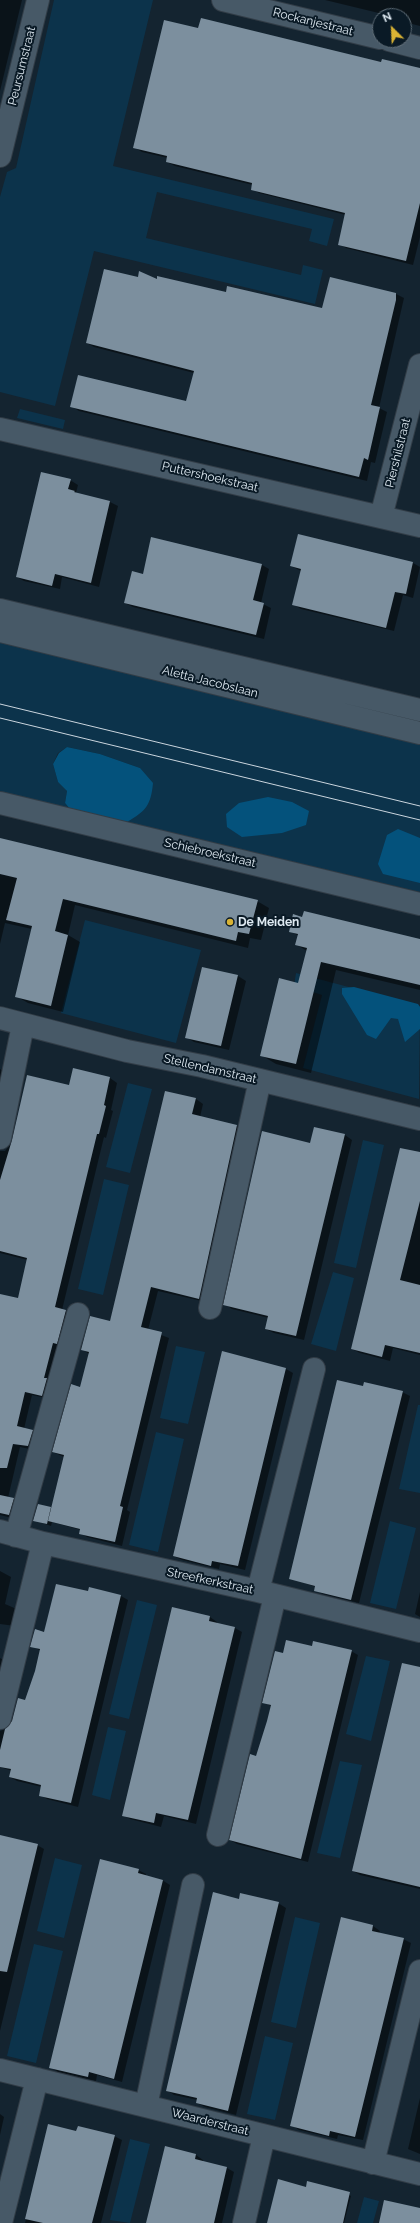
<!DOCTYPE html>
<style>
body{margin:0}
#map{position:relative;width:420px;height:2223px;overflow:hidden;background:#142430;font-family:Raleway,sans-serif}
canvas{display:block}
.north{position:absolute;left:372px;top:8px;width:40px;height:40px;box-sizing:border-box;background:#0a1a26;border:1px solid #5f6d77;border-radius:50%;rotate:336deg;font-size:11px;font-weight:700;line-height:16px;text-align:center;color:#dee9f1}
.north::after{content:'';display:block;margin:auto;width:14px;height:18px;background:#d9b334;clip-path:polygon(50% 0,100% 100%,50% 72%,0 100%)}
</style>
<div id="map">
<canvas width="420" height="2223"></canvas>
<div class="north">N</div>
</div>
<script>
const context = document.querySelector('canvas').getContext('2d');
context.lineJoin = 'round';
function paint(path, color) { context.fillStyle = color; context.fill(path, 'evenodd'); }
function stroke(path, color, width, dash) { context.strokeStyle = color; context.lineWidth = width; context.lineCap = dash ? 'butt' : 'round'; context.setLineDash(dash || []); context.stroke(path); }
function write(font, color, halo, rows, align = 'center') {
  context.font = font + ' Raleway,sans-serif'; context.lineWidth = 4; context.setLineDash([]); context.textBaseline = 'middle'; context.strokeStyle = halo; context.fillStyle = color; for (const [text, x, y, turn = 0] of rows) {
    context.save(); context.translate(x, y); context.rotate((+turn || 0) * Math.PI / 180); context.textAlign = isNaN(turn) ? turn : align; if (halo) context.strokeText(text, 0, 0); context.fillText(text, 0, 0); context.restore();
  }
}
const green = new Path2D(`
 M54,0H153L113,166L334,219L327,246L309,241L312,229L157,192L146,238L301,275L303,265L323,270L315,304L94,251L55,406L0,392V197L7,172L16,168Z
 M20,409L65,420L63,429L17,418Z
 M0,639L420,742V892L127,822L140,768L100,754L67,747L58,753L53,764L58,782L67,791L65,803L70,809L0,792Z
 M85,920L201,950L176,1043L61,1013Z
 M296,973L420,1006L419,1099L303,1068L322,995L294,986Z
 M128,1083L152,1089L130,1173L106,1167Z
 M363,1140L384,1145L356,1268L334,1263Z
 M104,1179L129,1185L103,1295L78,1289Z
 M333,1272L354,1278L336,1351L311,1344Z
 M176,1346L205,1352L188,1424L160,1418Z
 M418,1405H420V1493L399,1489Z
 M156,1432L184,1439L158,1552L129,1545Z
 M390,1521L416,1528L396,1609L370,1603Z
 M137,1600L157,1605L129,1719L109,1714Z
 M366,1656L390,1661L371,1741L346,1734Z
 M108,1727L126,1731L110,1800L92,1795Z
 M340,1761L362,1765L340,1858L317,1853Z
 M55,1858L82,1865L64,1938L37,1931Z
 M295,1917L320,1923L296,2028L271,2022Z
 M34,1944L63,1951L36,2063L7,2056Z
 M265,2036L293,2043L275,2120L247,2114Z
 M130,2139L150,2144L130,2223L110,2220Z
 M364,2197L379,2201L373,2223H357Z`);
const forest = new Path2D(`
 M67,747L100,754L140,768L153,783C151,805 146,811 127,822L70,809L65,803L67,791L58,782L53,764L59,753Z
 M268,797L292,802L309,811L306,825L282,833L242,837L227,827L226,814L239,803Z
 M398,829L420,838V883L383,874L378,864L387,835Z
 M354,987L418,1004L420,1007V1029L405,1042L398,1019L391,1018L376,1039L367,1035L342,994V988Z`);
const shadow = new Path2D(`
 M0,0H22L0,91Z
 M325,0H420V26L404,22V16H391Z
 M199,29L420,69V237L413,265L346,248L339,244L346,215L259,193L252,189L253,185L175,166L167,162L168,158L142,152L134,147Z
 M331,278L396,294L404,298L379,408L387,412L375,463L371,462L367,481L79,411L71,406L187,402L194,373L94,347L87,343L139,279L157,280L323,310Z
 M70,480L78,485L76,493L80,495L110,502L118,506L99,587L62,577L60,589L24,581L17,577Z
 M298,535L413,563L420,567L413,598L403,595L394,631L301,609L293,604L301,571L291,566Z
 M262,565L269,569L261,603L271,608L264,639L133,607L125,603L144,575Z
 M0,839L257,901L269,908L261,940L250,938L248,948L75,905L68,935L80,942L63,1012L28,1003L16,996L32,929L5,923L0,944Z
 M290,931L420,940V990L336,970L311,1073L276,1064L261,1055L299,984L307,951L297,945L299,936Z
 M203,968L238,976L246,981L229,1050L194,1042L186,1037Z
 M0,1069L8,1074L0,1115Z
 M74,1070L110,1078L117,1083L111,1110L113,1111L106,1138L104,1137L62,1310L73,1315L50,1399L32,1395L24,1429L39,1435L35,1450L20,1447L8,1498L20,1503L16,1519L0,1515V1295L19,1299L28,1260L0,1253V1151H5L13,1141L27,1075L70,1086Z
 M166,1092L196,1099L203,1104L200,1117L237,1126L244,1130L206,1302L158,1291L148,1330L169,1338L127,1510L130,1512L122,1546L87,1537L80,1533L81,1530L52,1522L51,1526L34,1520L39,1505L52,1509L64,1457L53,1452L81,1388L89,1354L82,1349L110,1322Z
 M315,1128L345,1135L352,1140L304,1340L274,1333L266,1329L269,1318L232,1309L225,1304L311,1144Z
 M420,1153V1355L393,1348L390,1361L360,1353L352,1349Z
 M286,1369L293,1373L245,1570L220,1564L219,1569L182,1560L174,1556Z
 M363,1387L402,1392L410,1396L359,1603L323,1594L315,1590L316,1587L290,1578Z
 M0,1571L11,1577L5,1604L19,1610L15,1626L0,1624Z
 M420,1592V1617L415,1614Z
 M89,1593L121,1596L128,1600L78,1807L47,1799L40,1795L42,1787L17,1781L10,1777L12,1771L0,1767V1731L10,1727L18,1699L26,1701L32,1686L41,1651L32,1646Z
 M173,1608L210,1617L217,1622V1624L235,1628L242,1632L196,1824L164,1816L161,1827L130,1819L123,1815Z
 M313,1647L351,1651L358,1655L308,1862L237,1844L230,1840L268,1722L271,1706L264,1702L284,1654Z
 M0,1658L6,1662L0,1693Z
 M420,1668V1889L360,1875L353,1871Z
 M0,1836L37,1845L44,1849L0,2031Z
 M138,1870L146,1874L145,1876L162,1880L170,1885L122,2082L97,2075L96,2081L58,2072L50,2067Z
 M239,1900L278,1903L286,1908L236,2115L205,2107L197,2103L198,2100L174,2095L167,2090Z
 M373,1926L380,1931L379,1934L403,1939L411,1943L363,2140L338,2135L337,2139L299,2130L292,2125Z
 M420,2098V2154L408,2149Z
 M0,2114L4,2117L0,2135Z
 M49,2125L77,2132L114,2136L122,2140L101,2223H25Z
 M165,2148L196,2155L203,2160V2162L227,2168L234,2172L222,2223H147Z
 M307,2188L343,2191L351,2196L344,2223H268Z`);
const building = new Path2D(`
 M201,18L381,62L382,59L420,68V203L406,261L338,245L345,213L251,190L252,183L166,162L167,156L133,148L164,20L198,28Z
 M104,269L138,277L139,271L157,279V276L226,292L227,286L322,308L330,277L396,293V300L371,405L380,407L368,460L364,458L359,477L70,407L78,375L186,401L194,371L86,343Z
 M41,472L71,479L68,489L75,491L74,492L110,501L91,583L55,574L52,586L16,577Z
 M298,534L413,562L406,594L395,592L386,628L292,605L301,569L290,566Z
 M151,537L262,564L253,600L264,603L256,635L124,603L132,571L143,574Z
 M0,838L258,900L249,934L238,932L236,941L63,899L55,931L68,935L51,1006L15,997L32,926L6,920L17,878L0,874Z
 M304,911L420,939V985L321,962L296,1064L260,1056L279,978L298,983L307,948L295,945L298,934L289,932L293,914L302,917Z
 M202,967L238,975L221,1046L185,1038Z
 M73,1068L110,1077L104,1105L106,1106L99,1134H97L55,1307L66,1310L57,1344L53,1343L44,1378H47L42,1396L25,1392L17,1426L33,1430L28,1446L13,1444L7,1468H0V1294L18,1298L27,1258L0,1251V1180L12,1140L27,1075L69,1085Z
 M165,1091L196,1098L192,1114L237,1125L199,1299L151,1287L141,1327L162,1332L120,1506L123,1507L115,1542L79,1534L80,1529L48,1521L64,1455L52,1452L71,1384L80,1387L89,1352L81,1350L90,1316L110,1321Z
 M314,1127L345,1134L296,1336L265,1329L268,1316L223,1305L262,1131L310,1143Z
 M400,1148L420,1152V1201L400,1280L420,1285V1353L385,1345L382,1357L351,1349Z
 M222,1351L286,1368L238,1566L212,1561L211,1566L173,1556Z
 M337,1380L363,1386L364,1382L403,1391L351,1600L314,1591L315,1586L289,1579Z
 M0,1495L14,1498L9,1515L0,1513Z
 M38,1504L51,1507L47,1524L33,1521Z
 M56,1584L88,1591L89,1587L121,1595L71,1803L39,1796L41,1785L9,1777L11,1769L0,1767V1750L5,1729L12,1721L18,1698L25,1700L35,1671L40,1649L30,1647L35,1629L44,1632Z
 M172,1607L210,1616L209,1621L235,1627L188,1820L156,1813L154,1823L122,1816Z
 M286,1640L312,1646L313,1641L352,1650L301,1859L229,1840L250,1754L256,1756L267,1721L271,1705L262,1703L275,1651L283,1653Z
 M402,1663L420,1667V1887L352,1871Z
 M0,1835L38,1844L7,1972L0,1971Z
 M100,1859L139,1869L138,1873L163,1880L114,2079L89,2072L88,2077L49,2068Z
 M213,1892L239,1899L240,1893L279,1902L228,2111L196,2103L197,2098L166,2091Z
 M341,1917L373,1925L372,1931L404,1938L355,2137L330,2131L329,2136L290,2126Z
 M48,2124L76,2131L78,2126L115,2135L92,2223H43L25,2219Z
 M165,2146L196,2154L195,2159L227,2167L214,2223H146Z
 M278,2179L306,2187L307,2181L350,2192L343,2223H267Z
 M384,2200L420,2208V2223H379Z`);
const minor = new Path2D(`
 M223,0L380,38
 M389,40L420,48
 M0,156L38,0
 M0,429L420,526
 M381,517L420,365
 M0,610L420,710
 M0,631L420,733
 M0,803L420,904
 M0,1018L127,1051L202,1066L420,1119
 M0,1138L23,1025
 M210,1308L260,1080
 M0,1531L43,1543L258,1591L420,1631
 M16,1536L78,1314
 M258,1591L314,1369
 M0,1718L43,1543
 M218,1835L275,1596
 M0,2070L420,2174
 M146,2106L193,1885
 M373,2163L420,1971
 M1,2223L37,2079
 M244,2223L264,2136`);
const tram = new Path2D(`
 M0,704L420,806
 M0,718L420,820`);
const markers = [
 [230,922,4,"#d9b334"]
];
const streetNames = [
 ["Rockanjestraat",313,22,14],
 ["Peursumstraat",22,66,-76],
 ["Piershilstraat",398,453,-76],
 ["Puttershoekstraat",210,477,13],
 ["Aletta Jacobslaan",210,682,14],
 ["Schiebroekstraat",210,853,13],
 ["Stellendamstraat",210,1069,13],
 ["Streefkerkstraat",210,1581,12],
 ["Waarderstraat",210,2122,14]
];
const poiNames = [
 ["De Meiden",238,922]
];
paint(green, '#0c334b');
paint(forest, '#04527c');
paint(shadow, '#0007');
paint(building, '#7c8f9e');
stroke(minor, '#323d47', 24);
stroke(minor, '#475967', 22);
stroke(tram, '#cad5de', 1);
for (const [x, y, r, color] of markers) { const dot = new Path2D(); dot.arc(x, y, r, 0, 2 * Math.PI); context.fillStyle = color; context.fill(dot); stroke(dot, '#0a1a26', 1.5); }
write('12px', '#dee9f1', '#0a1a26', streetNames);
write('bold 12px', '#dee9f1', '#0a1a26', poiNames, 'left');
</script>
